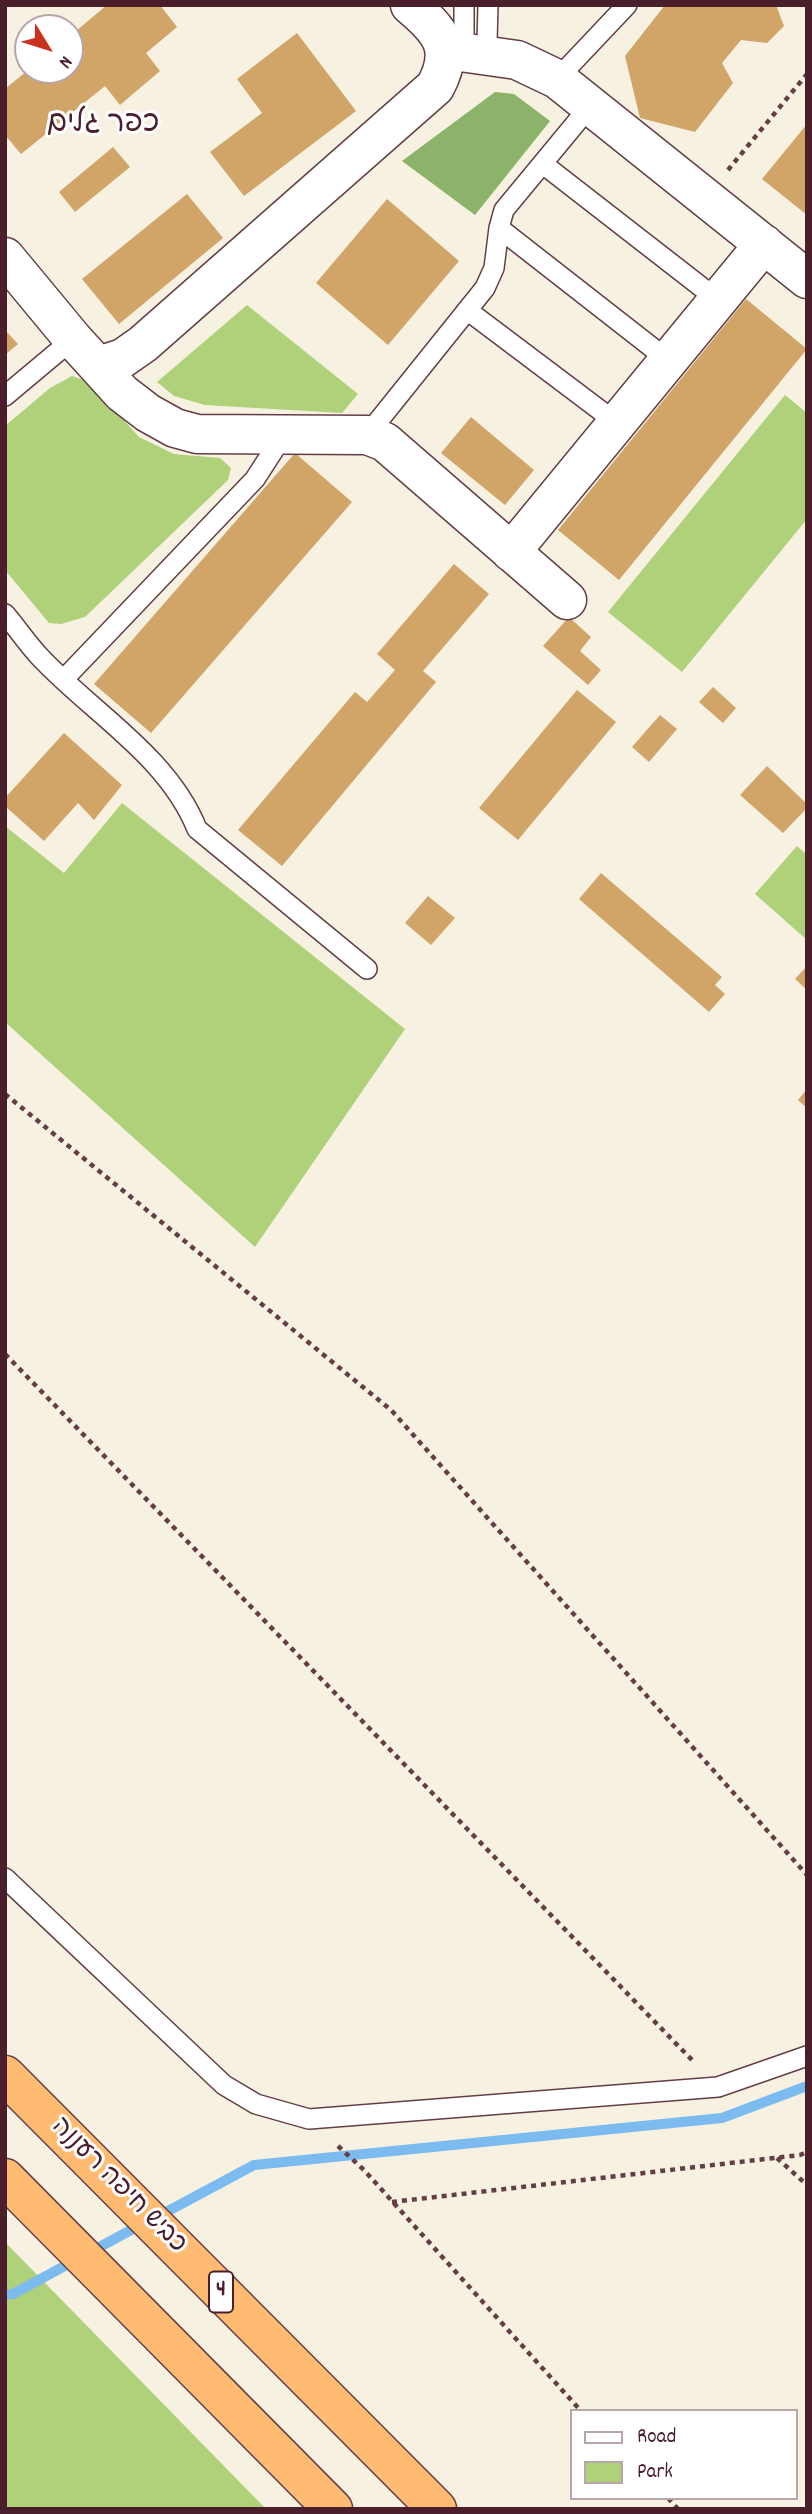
<!DOCTYPE html>
<meta charset="utf-8">
<style>
body{margin:0}
#map{position:relative;width:812px;height:2514px;overflow:hidden;background:#f6f1e1;font-family:Dekko,sans-serif}
canvas{display:block}
.frame{position:absolute;inset:0;border:7px solid #4a1f2b;pointer-events:none}
.legend{position:absolute;left:570px;top:2409px;width:228px;height:91px;box-sizing:border-box;background:#fff;border:2px solid #b7a5aa;margin:0;padding:9px 12px;list-style:none;font-size:21px;color:#4a1f2b}
.legend li{display:flex;align-items:center;gap:14px;height:35px}
.legend b{width:35px;border:2px solid #b7a5aa}
.north{position:absolute;left:14px;top:14px;width:70px;height:70px;box-sizing:border-box;background:#fff;border:2px solid #b7a5aa;border-radius:50%;rotate:128deg;font-size:19px;font-weight:700;line-height:28px;text-align:center;color:#4a1f2b}
.north::after{content:'';display:block;margin:auto;width:24px;height:32px;background:#c8321e;clip-path:polygon(50% 0,100% 100%,50% 72%,0 100%)}
</style>
<div id="map">
<canvas width="812" height="2514"></canvas>
<div class="frame"></div>
<ul class="legend">
<li><b style="height:9px;background:#fff"></b>Road</li>
<li><b style="height:19px;background:#afd17a"></b>Park</li>
</ul>
<div class="north">N</div>
</div>
<script>
const context = document.querySelector('canvas').getContext('2d');
context.lineJoin = 'round';
function paint(path, color) { context.fillStyle = color; context.fill(path, 'evenodd'); }
function stroke(path, color, width, dash) { context.strokeStyle = color; context.lineWidth = width; context.lineCap = dash ? 'butt' : 'round'; context.setLineDash(dash || []); context.stroke(path); }
function write(font, color, halo, rows, align = 'center') {
  context.font = font + ' Dekko,"Playpen Sans Hebrew",sans-serif'; context.lineWidth = 6; context.setLineDash([]); context.textBaseline = 'middle'; context.strokeStyle = halo; context.fillStyle = color; for (const [text, x, y, turn = 0] of rows) {
    context.save(); context.translate(x, y); context.rotate((+turn || 0) * Math.PI / 180); context.textAlign = isNaN(turn) ? turn : align; if (halo) context.strokeText(text, 0, 0); context.fillText(text, 0, 0); context.restore();
  }
}
const green = new Path2D(`
 M247,305L358,394L342,413L205,405L174,396L157,382Z
 M72,376L90,382L139,437L174,454L220,458L231,468L228,480L85,617L61,624L49,623L5,570V426L50,388Z
 M785,395L807,413V519L682,672L608,612Z
 M122,803L405,1029L255,1247L5,1022V826L64,873Z
 M797,846L807,855V940L755,894Z
 M5,2242L266,2509H5Z`);
const forest = new Path2D(`
 M495,92L514,94L550,121L475,215L402,161Z`);
const stream = new Path2D(`
 M157,2217L254,2165L722,2118L807,2086
 M5,2295L13,2294L142,2224`);
const building = new Path2D(`
 M107,5H160L177,27L146,53L160,71L120,105L105,86L21,154L5,135V89L28,70H70V36Z
 M665,5H776L784,26L767,43L741,40L722,63L733,83L695,132L640,118L625,56Z
 M297,33L356,111L244,196L210,152L262,113L237,79Z
 M807,124V215L762,179Z
 M113,147L130,167L75,212L59,192Z
 M187,194L223,238L119,324L82,279Z
 M387,199L459,261L388,345L316,283Z
 M746,299L807,349L619,580L558,530Z
 M5,330L18,344L5,355Z
 M471,417L534,470L505,505L441,453Z
 M295,453L352,502L151,733L94,684Z
 M454,564L489,594L423,671L436,682L282,866L238,830L355,692L367,702L395,670L377,654Z
 M569,617L591,637L580,651L601,670L588,685L543,646Z
 M713,687L736,708L723,723L699,702Z
 M577,690L616,722L518,840L479,808Z
 M660,715L677,729L649,762L632,747Z
 M64,733L122,785L94,820L78,803L44,841L5,806V798Z
 M767,766L807,804V808L783,833L740,795Z
 M601,873L722,977L715,985L725,994L709,1012L579,899Z
 M428,896L455,918L431,945L405,923Z
 M807,966V990L795,979Z
 M807,1089V1108L798,1100Z`);
const path = new Path2D(`
 M728,170L807,74
 M5,1094L391,1410L807,1875
 M5,1354L693,2061
 M338,2146L364,2170L581,2411
 M777,2158L807,2185
 M392,2202L800,2155L807,2152
 M668,2498L678,2509`);
const lane = new Path2D(`
 M464,5V53
 M474,56L487,42L488,5
 M557,79L627,5
 M543,164L718,300
 M499,228L668,360
 M467,310L617,423
 M5,396L73,339
 M367,435L485,288L494,268L499,228L504,210L590,106
 M5,614C17,628 27,643 39,656C91,712 168,756 197,829L367,969
 M64,679L255,479L284,434
 M5,1878L224,2085L256,2104L309,2119L718,2087L807,2056`);
const street = new Path2D(`
 M446,50L517,60L557,79L807,279
 M5,257L73,339L122,393L148,413L175,428L197,434L367,435L385,442L567,600
 M98,366L123,358L143,344L435,87C456,49 441,31 410,5
 M511,552L764,244`);
const highway = new Path2D(`
 M5,2075L437,2509
 M5,2178L333,2509`);
const shields = [
 [221,2292,24]
];
const shieldNames = [
 ["4",221,2292]
];
const streetNames = [
 ["כביש חיפה רעננה",117,2187,45]
];
const quarterNames = [
 ["כפר גלים",103,127]
];
paint(green, '#afd17a');
paint(forest, '#8bb36a');
stroke(stream, '#7bbbef', 10);
paint(building, '#d1a468');
stroke(lane, '#643e46', 22);
stroke(street, '#643e46', 41);
stroke(highway, '#643e46', 41);
stroke(path, '#643e46', 4.5, [5, 5]);
stroke(lane, '#fff', 19);
stroke(street, '#fff', 38);
stroke(highway, '#ffbb71', 38);
for (const [x, y, w] of shields) { const box = new Path2D(); box.roundRect(x - w / 2, y - 20.5, w, 41, 5); context.fillStyle = '#fff'; context.fill(box); stroke(box, '#4a1f2b', 2); }
write('bold 24px', '#4a1f2b', null, shieldNames);
write('26px', '#4a1f2b', '#fff', streetNames);
write('30px', '#4a1f2b', '#fff', quarterNames);
</script>
